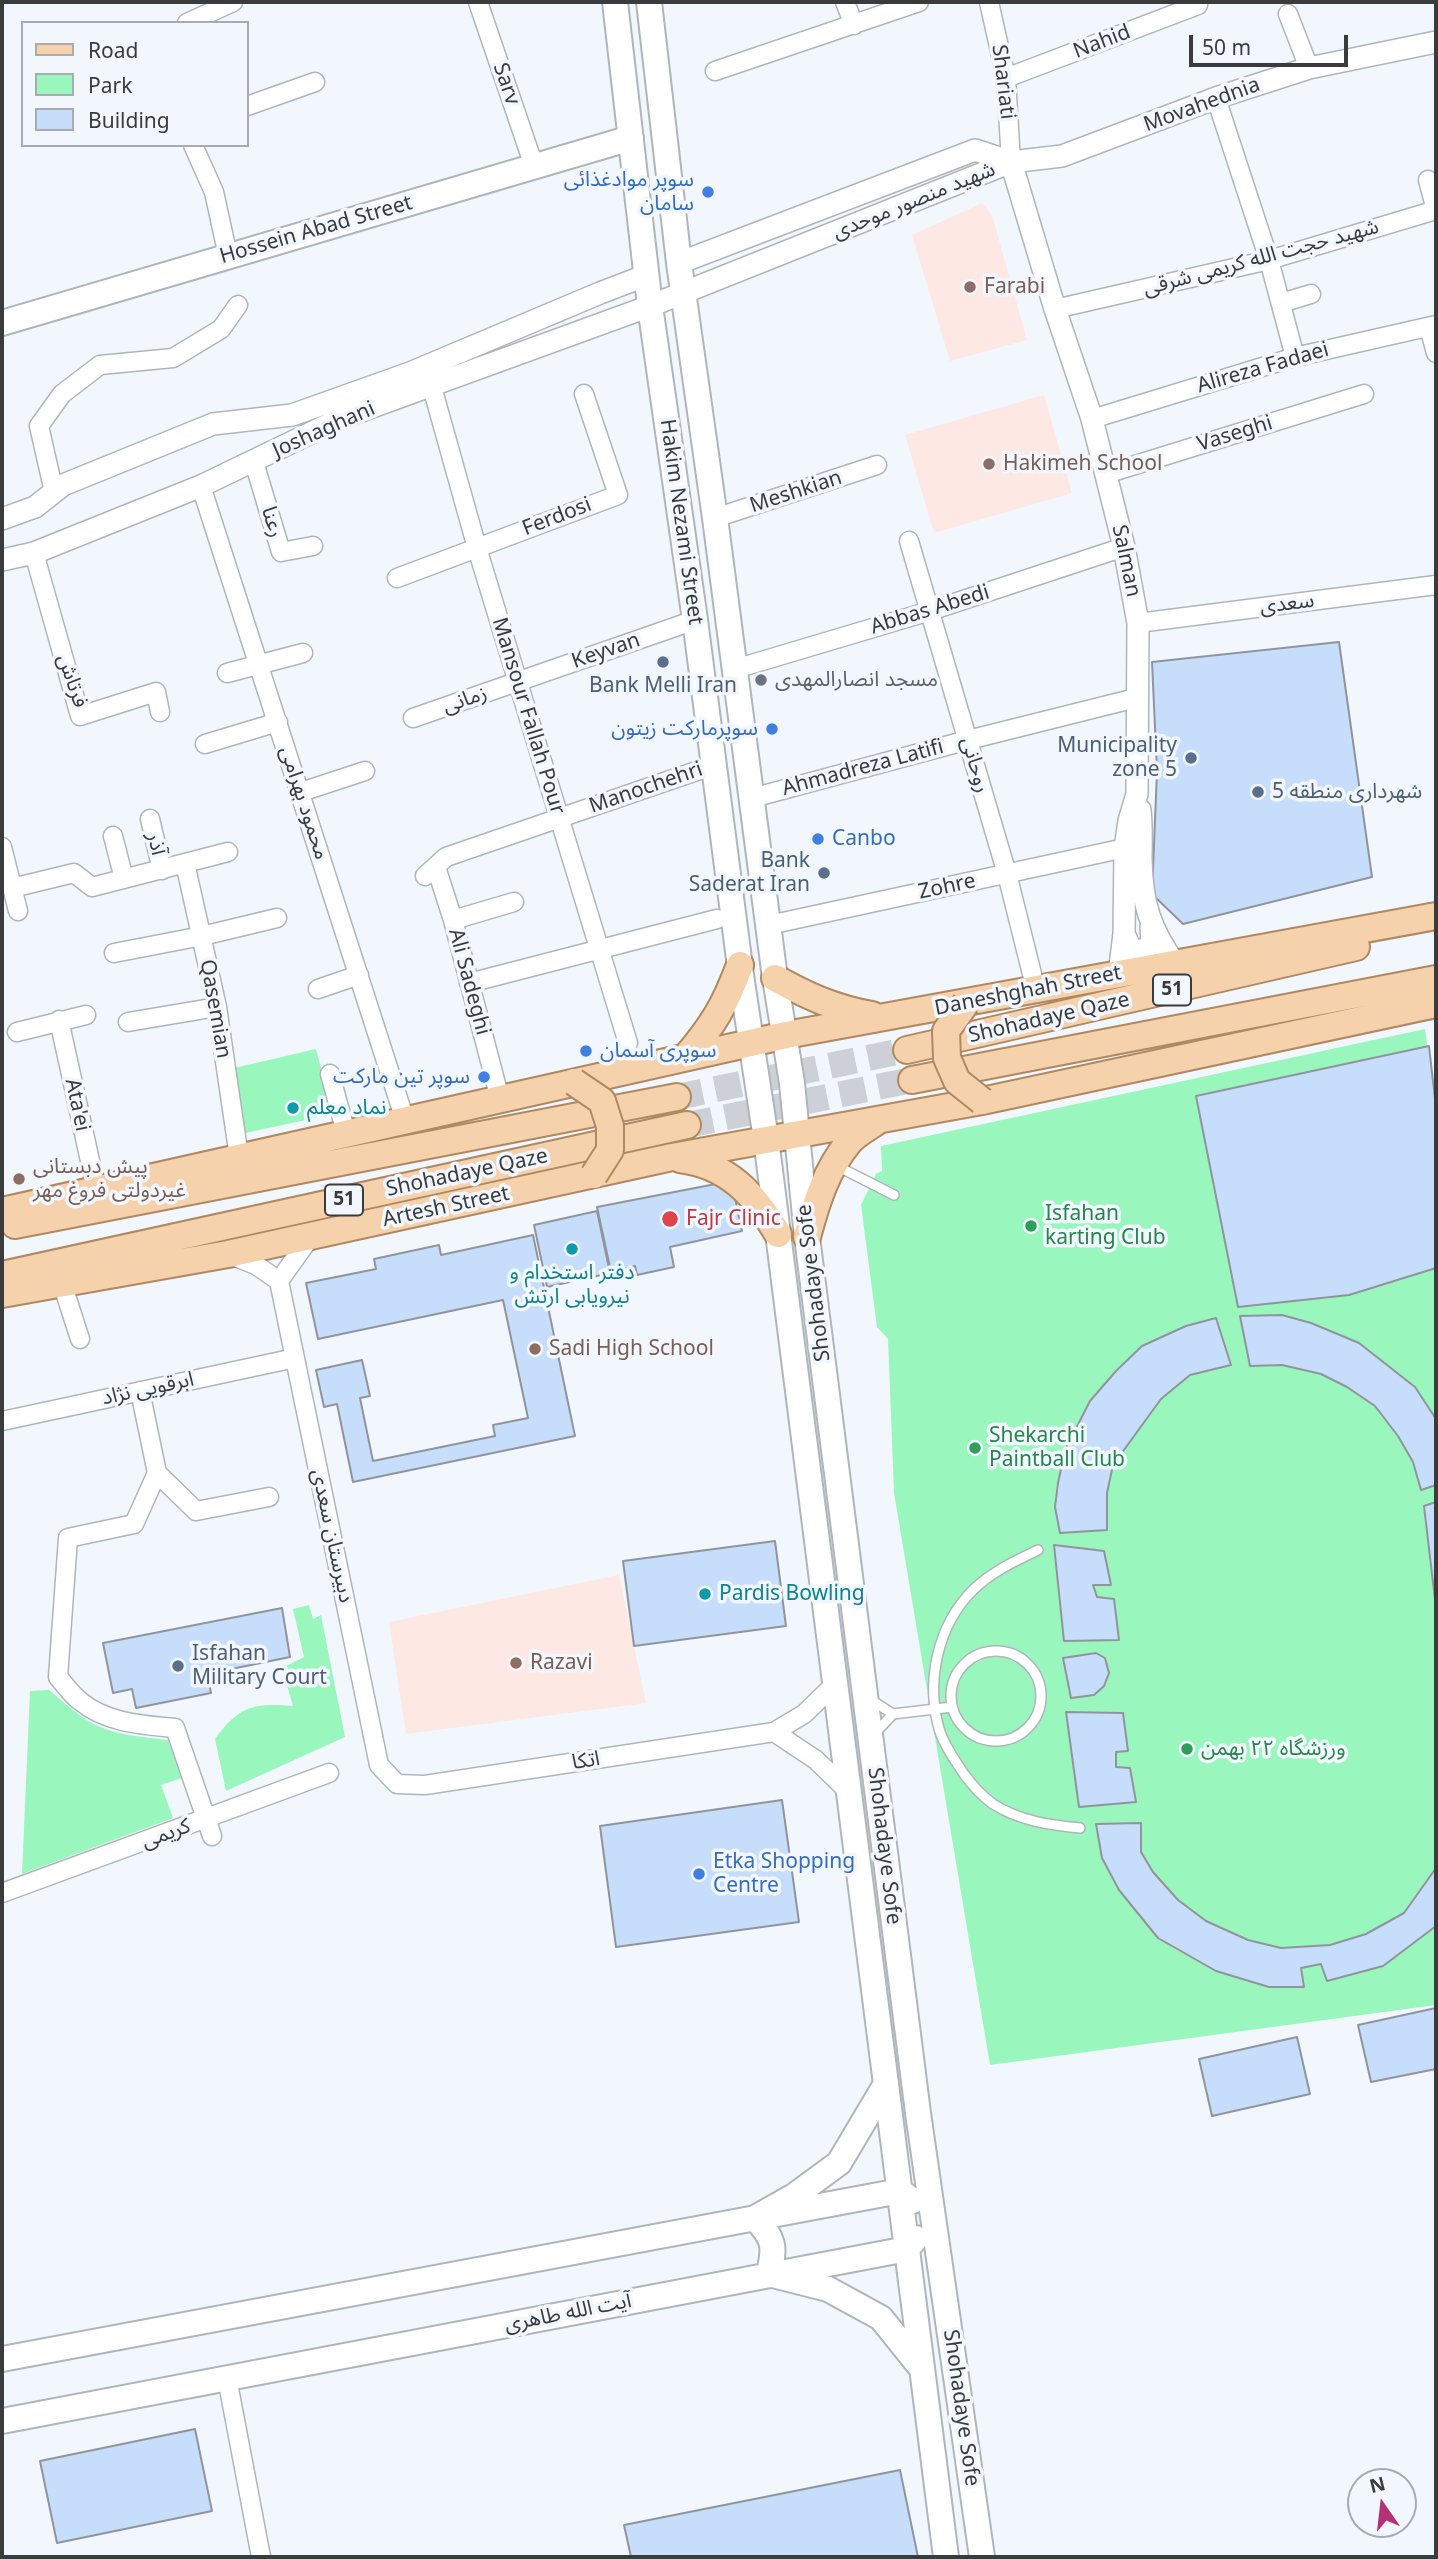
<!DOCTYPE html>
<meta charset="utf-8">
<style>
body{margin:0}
#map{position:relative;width:1438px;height:2559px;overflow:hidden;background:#f2f7fe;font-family:"Noto Sans",sans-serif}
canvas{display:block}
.frame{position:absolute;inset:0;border:4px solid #393b3d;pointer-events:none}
.legend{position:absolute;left:21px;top:21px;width:228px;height:126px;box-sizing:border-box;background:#f2f7fe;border:2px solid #a8acb1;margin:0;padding:9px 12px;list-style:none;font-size:21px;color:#393b3d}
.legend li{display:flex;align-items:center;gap:14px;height:35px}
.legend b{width:35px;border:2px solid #a8acb1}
.north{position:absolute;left:1347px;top:2468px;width:70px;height:70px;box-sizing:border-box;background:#f2f7fe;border:2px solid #a8acb1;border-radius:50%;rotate:346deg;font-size:19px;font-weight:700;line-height:28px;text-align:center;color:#393b3d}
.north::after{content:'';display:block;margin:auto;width:24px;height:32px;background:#b43077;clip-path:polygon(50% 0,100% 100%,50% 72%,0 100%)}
.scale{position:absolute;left:1189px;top:35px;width:159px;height:32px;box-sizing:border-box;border:4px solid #393b3d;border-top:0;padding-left:9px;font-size:21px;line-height:24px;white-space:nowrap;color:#393b3d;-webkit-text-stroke:5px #f2f7fe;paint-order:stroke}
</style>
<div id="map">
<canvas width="1438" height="2559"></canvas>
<div class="frame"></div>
<ul class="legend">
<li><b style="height:9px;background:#f5d1ac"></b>Road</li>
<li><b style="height:19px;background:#99f6bd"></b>Park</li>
<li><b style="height:19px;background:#c6ddfb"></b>Building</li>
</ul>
<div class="north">N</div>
<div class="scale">50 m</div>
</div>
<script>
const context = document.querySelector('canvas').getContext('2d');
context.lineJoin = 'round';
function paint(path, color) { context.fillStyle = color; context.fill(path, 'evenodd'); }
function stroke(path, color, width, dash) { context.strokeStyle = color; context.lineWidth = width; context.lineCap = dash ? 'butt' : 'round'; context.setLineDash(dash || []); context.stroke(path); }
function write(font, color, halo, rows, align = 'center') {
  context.font = font + ' "Noto Sans","Noto Sans Arabic",sans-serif'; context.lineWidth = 7; context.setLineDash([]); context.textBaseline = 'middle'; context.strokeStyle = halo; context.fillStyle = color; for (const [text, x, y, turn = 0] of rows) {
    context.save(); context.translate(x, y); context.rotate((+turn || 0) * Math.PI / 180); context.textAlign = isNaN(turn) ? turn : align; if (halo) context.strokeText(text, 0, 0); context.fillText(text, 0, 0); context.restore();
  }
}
const education = new Path2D(`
 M982,203L992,215L1027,340L950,361L912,235Z
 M1044,395L1072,493L934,533L905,435Z
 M619,1575L646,1703L406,1734L389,1622Z`);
const green = new Path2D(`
 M1425,1029L1436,1113V2005L990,2065L894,1493L888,1339L877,1327L861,1205L876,1174L882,1171L881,1146Z
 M316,1049L333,1114L241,1134L230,1069Z
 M309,1605L313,1619L321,1615L345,1737L226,1791L215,1739C239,1706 254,1703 293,1706L282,1668L304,1657L293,1609Z
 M49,1690C65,1703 83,1721 103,1728C123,1736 146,1737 168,1740L182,1778L161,1785L173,1818L22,1874L30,1691Z`);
const building = new Path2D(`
 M1339,642L1372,877L1183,924L1152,894L1157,771L1152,662Z
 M1429,1046L1436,1108V1268L1349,1295L1238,1307L1196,1096Z
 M726,1182L733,1188L742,1231L670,1247L674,1267L637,1275L635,1266L611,1272L597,1207Z
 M597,1211L610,1273L547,1287L534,1225Z
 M533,1235L575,1436L353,1482L337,1404L324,1407L316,1370L362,1360L370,1396L360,1398L373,1461L495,1436L493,1425L528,1418L503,1300L318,1339L306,1283L376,1269L374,1259L439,1245L441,1255Z
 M1282,1315L1311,1323L1359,1343L1415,1387L1436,1419V1485L1421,1490L1413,1462L1398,1436L1375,1406L1347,1387L1321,1374L1282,1365L1250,1366L1240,1316Z
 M1216,1318L1231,1365L1190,1375L1161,1399L1113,1465L1107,1493V1530L1060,1533L1055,1507L1058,1483L1065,1450L1090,1401L1116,1371L1142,1346L1186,1326Z
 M1436,1502V1608L1424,1506Z
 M775,1541L786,1626L634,1646L623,1561Z
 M1054,1545L1104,1551L1111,1585H1093L1097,1597L1114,1599L1119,1640L1064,1641Z
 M282,1608L290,1657L207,1674L211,1693L136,1708L132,1689L113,1693L103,1643Z
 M1096,1653L1105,1658L1109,1673L1104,1686L1094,1695L1071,1698L1063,1658Z
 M1066,1712L1123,1713L1128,1751L1116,1752V1767L1130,1768L1136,1802L1079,1807Z
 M782,1800L799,1922L616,1947L600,1826Z
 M1141,1823V1852L1153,1872L1178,1900L1206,1921L1248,1940L1281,1948L1330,1945L1366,1934L1404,1913L1436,1868V1926L1383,1966L1327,1981L1321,1964L1301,1968L1304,1987H1269L1216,1971L1158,1938L1119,1890L1102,1858L1096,1824Z
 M1436,2008V2069L1371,2082L1358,2025Z
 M1297,2037L1310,2094L1212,2116L1199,2059Z
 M195,2429L212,2511L57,2543L40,2461Z
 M900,2470L918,2557H631L624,2525Z`);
const primaryTunnel = new Path2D(`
 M677,1097L907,1050
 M687,1125L912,1080`);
const service = new Path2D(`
 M837,1166L894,1195
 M1038,1550C1015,1561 993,1571 974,1589C937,1625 925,1683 940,1732C945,1746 955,1761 964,1774C972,1785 982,1796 993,1804C1020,1821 1049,1825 1080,1828
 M951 1696a45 45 0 1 1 90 0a45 45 0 1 1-90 0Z
 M871,1700L893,1714L952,1707
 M875,1733L893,1714`);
const minor = new Path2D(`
 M478,2L534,166
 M845,2L854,25
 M989,2L1006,78L1011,162
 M1288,14L1309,68
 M187,23L233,2
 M715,71L919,2
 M1006,78L1198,5
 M1216,98L1269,260L1295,357
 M247,106L315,82
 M193,145L214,192L228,256
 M1281,303L1311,294
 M1055,309L1269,260L1436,210L1428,180
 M1429,327L1436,353
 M432,387L477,548L628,1043
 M1092,419L1295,357L1436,325
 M254,462L281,552L313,546
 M1106,474L1364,394
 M201,486L405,1120
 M54,492L39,426L62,394L100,365L173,358L221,329L238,305
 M715,518L877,465
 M909,541L1007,874L1036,990
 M34,553L80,716L156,692L160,712
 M397,578L618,495L584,394
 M1138,623L1436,585
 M735,669L930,611L1124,547
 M227,673L303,653
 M413,718L695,620
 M205,744L278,722
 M301,792L365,771
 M752,798L968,740L1136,698
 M150,819L162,870
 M113,836L124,879
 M2,847L18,911
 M185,863L217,1007L239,1157
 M436,867L453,920L500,1099
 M425,876L446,857L714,765
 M12,888L74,873L92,887L228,852
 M453,920L514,902
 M769,925L1125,848
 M114,953L202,936L277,918
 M469,983L717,919
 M318,989L359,975
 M59,1020L96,1188
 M128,1022L217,1007
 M17,1032L86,1015
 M330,1074L346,1133
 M228,1254L256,1265L279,1281
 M279,1281L379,1765L397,1784L425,1785L774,1732L804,1714L834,1685
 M279,1281L311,1236
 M62,1283L80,1339
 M140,1391L157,1473
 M2,1421L295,1358
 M774,1732L816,1760L848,1791
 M212,1836L175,1728C143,1725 106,1723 80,1701C72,1695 65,1685 58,1677L68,1538L134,1524L157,1473L196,1511L269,1497
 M2,1893L329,1773
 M227,2378L261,2557`);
const tertiary = new Path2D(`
 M1011,162L1055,309L1092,419L1124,547L1138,623L1137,794L1129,821L1125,848L1124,934L1119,974
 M679,263L975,150L1011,162
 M2,519L35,507L63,485L213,424L292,415L410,373L600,293L647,275
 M2,560L34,553L201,486L342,418L650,306L1011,162L1062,156L1216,98L1309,68L1436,42
 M1140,810C1142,827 1141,843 1141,860C1142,903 1150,929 1175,964
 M1124,934L1130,947L1137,951L1146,949L1152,942L1151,927`);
const secondary = new Path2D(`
 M615,2L650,306L695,620L742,982L766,1139L946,2557
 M649,2L679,263L715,518L775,978L792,1083L807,1237L918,2113L982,2557
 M2,323L631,138
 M886,2084L839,2163L794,2196L755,2218C775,2240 775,2246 769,2274L828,2289L881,2318L922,2369
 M2,2359L900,2191L913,2201
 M2,2421L907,2249L916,2238`);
const primary = new Path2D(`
 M775,978C807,996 836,1009 872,1015
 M907,1050L1356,947
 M686,1057C714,1024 725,1005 740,965
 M912,1080L1436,979
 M680,1159C728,1165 754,1194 778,1234
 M2,1211L786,1035L1436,916
 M15,1225L677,1097
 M807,1237C816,1203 826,1170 849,1142C856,1134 867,1128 876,1122
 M2,1275L687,1125
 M2,1294L228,1254L672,1157L982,1101L1436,1004`);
const primaryBridge = new Path2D(`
 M966,1003L946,1031L947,1058L957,1081L982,1101
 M574,1082L602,1101L610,1126V1150L594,1175`);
const markers = [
 [708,192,7,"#3f7fe0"],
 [970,287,7,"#8d6e63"],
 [989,464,7,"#8d6e63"],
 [663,662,7,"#5c6f8a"],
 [761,680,7,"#6b7280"],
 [772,729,7,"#3f7fe0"],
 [1191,758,7,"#5c6f8a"],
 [1258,792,7,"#5c6f8a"],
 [818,839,7,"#3f7fe0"],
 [824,873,7,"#5c6f8a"],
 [586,1051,7,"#3f7fe0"],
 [484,1077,7,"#3f7fe0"],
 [293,1108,7,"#0f9aa8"],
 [19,1179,7,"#8d6e63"],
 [670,1219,9,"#e0444e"],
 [1031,1226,7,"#2e9e5b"],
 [572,1249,7,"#0f9aa8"],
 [535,1349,7,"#8d6e63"],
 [975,1448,7,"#2e9e5b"],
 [705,1594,7,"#0f9aa8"],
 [516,1663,7,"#8d6e63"],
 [178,1666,7,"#5c6f8a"],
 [1187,1749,7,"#2e9e5b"],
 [699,1874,7,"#3f7fe0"]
];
const shields = [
 [1172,990,38],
 [344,1200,38]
];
const shieldNames = [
 ["51",1172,990],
 ["51",344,1200]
];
const streetNames = [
 ["Nahid",1102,42,-21],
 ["Shariati",1003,82,83],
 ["Sarv",506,84,71],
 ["Movahednia",1202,105,-20],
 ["شهید منصور موحدی",914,201,-22],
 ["Hossein Abad Street",316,230,-16],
 ["شهید حجت الله کریمی شرقی",1261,258,-15],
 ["Alireza Fadaei",1263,368,-16],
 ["Joshaghani",324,430,-24],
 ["Vaseghi",1235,434,-17],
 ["Meshkian",796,492,-18],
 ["Ferdosi",557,517,-21],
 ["رعنا",272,522,73],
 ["Hakim Nezami Street",681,522,82],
 ["Salman",1126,561,78],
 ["سعدی",1287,604,-7],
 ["Abbas Abedi",930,610,-17],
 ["Keyvan",606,651,-19],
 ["فرتاش",72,681,71],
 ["زمانی",465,700,-19],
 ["Mansour Fallah Pour",528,716,73],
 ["روحانی",975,765,74],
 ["Ahmadreza Latifi",863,768,-15],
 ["Manochehri",646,788,-19],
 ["محمود بهرامی",304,803,72],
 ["آذر",156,844,77],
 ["Zohre",947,887,-12],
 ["Ali Sadeghi",469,982,75],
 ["Daneshghah Street",1028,991,-11],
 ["Qasemian",215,1009,80],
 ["Shohadaye Qaze",1049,1018,-13],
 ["Ata'ei",77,1105,78],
 ["Shohadaye Qaze",467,1173,-12],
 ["Artesh Street",446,1207,-12],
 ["Shohadaye Sofe",814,1283,-97],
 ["ابرقویی نژاد",148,1389,-12],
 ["دبیرستان سعدی",332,1536,78],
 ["اتکا",586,1761,-9],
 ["کریمی",166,1834,-20],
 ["Shohadaye Sofe",884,1846,83],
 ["آیت الله طاهری",568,2313,-11],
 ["Shohadaye Sofe",961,2408,82]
];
const shopNames = [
 ["سوپر موادغذائی",694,180],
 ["سامان",694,204],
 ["سوپرمارکت زیتون",758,729],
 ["Canbo",832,839,"left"],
 ["سوپری آسمان",600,1051,"left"],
 ["سوپر تین مارکت",470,1077],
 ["Etka Shopping",713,1862,"left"],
 ["Centre",713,1886,"left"]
];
const educationNames = [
 ["Farabi",984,287],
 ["Hakimeh School",1003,464],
 ["پیش دبستانی",33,1167],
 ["غیردولتی فروغ مهر",33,1191],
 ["Sadi High School",549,1349],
 ["Razavi",530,1663]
];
const worshipNames = [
 ["مسجد انصارالمهدی",775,680]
];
const serviceNames = [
 ["Bank Melli Iran",663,686,"center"],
 ["Municipality",1177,746],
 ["zone 5",1177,770],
 ["شهرداری منطقه 5",1272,792,"left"],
 ["Bank",810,861],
 ["Saderat Iran",810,885],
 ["Isfahan",192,1654,"left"],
 ["Military Court",192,1678,"left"]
];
const cultureNames = [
 ["نماد معلم",307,1108],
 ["دفتر استخدام و",572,1273,"center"],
 ["نیرویابی ارتش",572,1297,"center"],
 ["Pardis Bowling",719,1594]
];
const leisureNames = [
 ["Isfahan",1045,1214],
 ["karting Club",1045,1238],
 ["Shekarchi",989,1436],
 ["Paintball Club",989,1460],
 ["ورزشگاه ۲۲ بهمن",1201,1749]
];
const healthNames = [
 ["Fajr Clinic",686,1219]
];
paint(education, '#fde8e3');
paint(green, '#99f6bd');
paint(building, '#c6ddfb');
stroke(building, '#91959b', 2);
stroke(primaryTunnel, '#cdd1d7', 26, [26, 13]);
stroke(service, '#b0b5bb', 12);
stroke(minor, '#b0b5bb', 21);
stroke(tertiary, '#b0b5bb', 24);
stroke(secondary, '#b0b5bb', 28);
stroke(primary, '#af8961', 30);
stroke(service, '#fff', 9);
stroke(minor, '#fff', 18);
stroke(tertiary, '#fff', 21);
stroke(secondary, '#fff', 24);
stroke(primary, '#f5d1ac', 26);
stroke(primaryBridge, '#af8961', 30, []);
stroke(primaryBridge, '#f5d1ac', 26);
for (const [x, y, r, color] of markers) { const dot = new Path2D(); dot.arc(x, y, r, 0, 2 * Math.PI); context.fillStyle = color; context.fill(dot); stroke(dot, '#f2f7fe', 2.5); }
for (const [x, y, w] of shields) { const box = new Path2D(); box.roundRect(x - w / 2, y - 15.5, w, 31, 5); context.fillStyle = '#f2f7fe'; context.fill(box); stroke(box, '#393b3d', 2); }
write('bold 19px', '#393b3d', null, shieldNames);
write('21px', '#393b3d', '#f2f7fe', streetNames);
write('21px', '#366cbe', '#f2f7fe', shopNames, 'right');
write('21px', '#785e54', '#f2f7fe', educationNames, 'left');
write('21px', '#5b616d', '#f2f7fe', worshipNames, 'left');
write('21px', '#4e5e75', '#f2f7fe', serviceNames, 'right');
write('21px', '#0d838f', '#f2f7fe', cultureNames, 'left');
write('21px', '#27864d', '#f2f7fe', leisureNames, 'left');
write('21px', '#be3a42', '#f2f7fe', healthNames, 'left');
</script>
